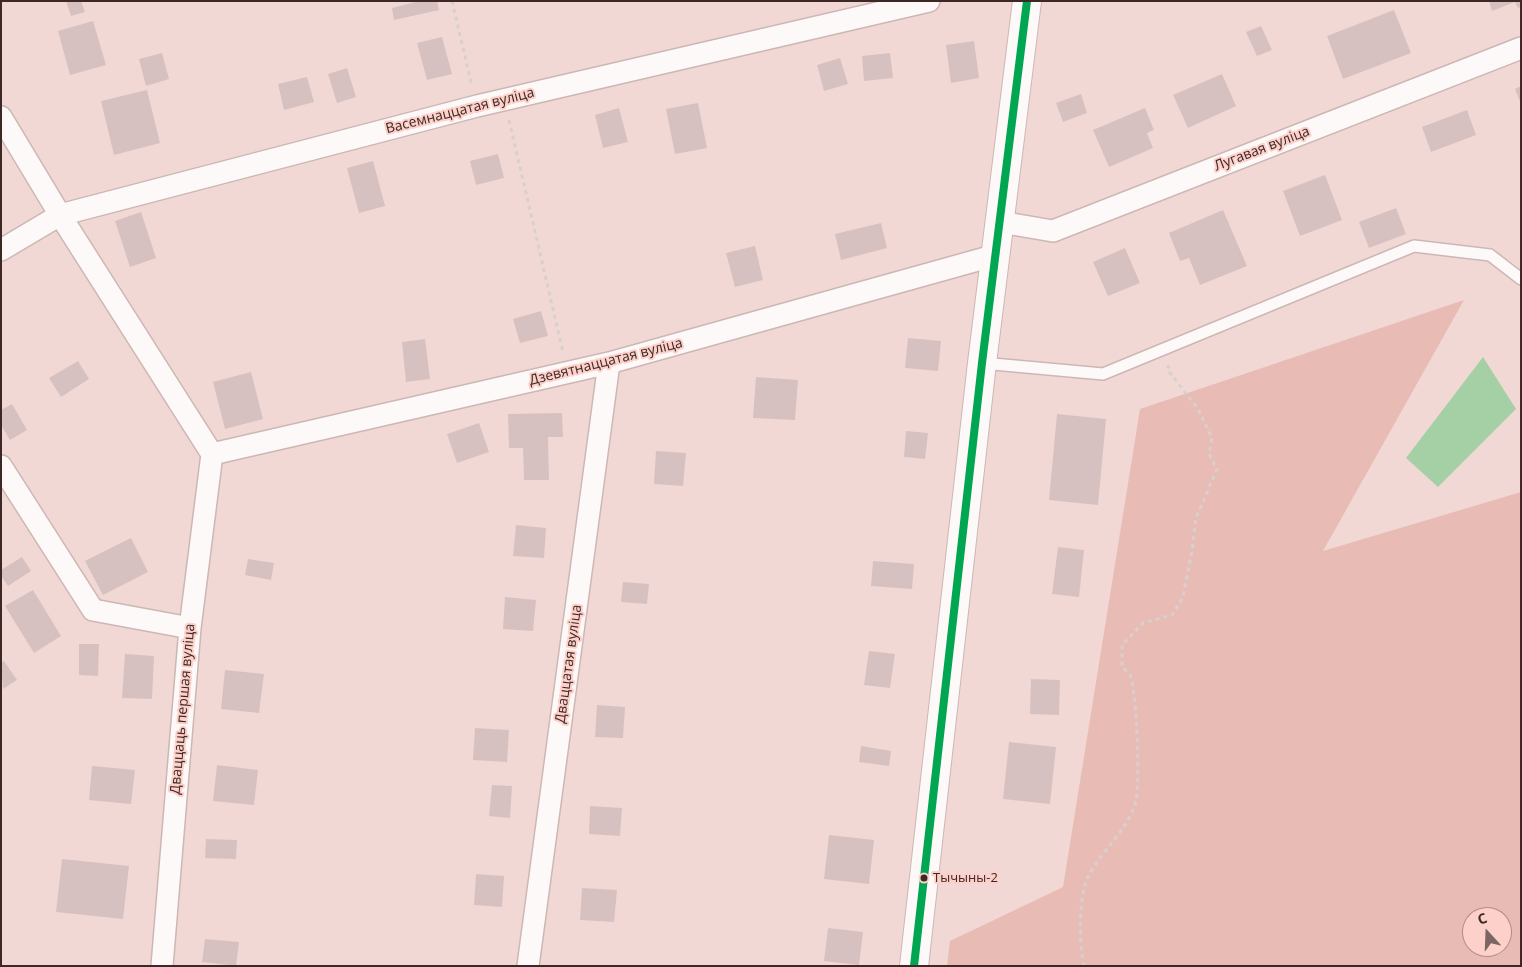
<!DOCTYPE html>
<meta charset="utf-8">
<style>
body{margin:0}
#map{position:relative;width:1522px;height:967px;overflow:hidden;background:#f1d8d5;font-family:"Open Sans",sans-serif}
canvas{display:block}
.frame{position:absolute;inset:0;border:2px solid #3d2825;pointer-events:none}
.north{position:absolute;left:1462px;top:907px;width:50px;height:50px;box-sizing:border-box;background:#fdd0c9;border:1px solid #b08d87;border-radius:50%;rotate:340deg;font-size:14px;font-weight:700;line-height:20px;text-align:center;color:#3d2825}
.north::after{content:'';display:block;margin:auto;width:18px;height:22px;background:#7c6663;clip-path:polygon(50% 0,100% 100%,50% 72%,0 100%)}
</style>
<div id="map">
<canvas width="1522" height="967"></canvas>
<div class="frame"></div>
<div class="north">С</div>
</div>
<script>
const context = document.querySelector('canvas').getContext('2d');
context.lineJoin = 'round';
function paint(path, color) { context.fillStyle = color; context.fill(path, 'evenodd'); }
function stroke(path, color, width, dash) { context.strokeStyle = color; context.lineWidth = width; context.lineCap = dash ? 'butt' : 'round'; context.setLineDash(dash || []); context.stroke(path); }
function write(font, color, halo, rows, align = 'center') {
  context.font = font + ' "Open Sans",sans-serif'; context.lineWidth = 4; context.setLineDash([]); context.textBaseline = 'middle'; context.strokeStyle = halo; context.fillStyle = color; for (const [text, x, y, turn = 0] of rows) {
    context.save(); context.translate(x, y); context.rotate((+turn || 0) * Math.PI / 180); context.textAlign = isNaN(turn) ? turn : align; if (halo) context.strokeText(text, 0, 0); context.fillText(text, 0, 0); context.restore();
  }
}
const green = new Path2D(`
 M1464,300L1323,551L1521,492V966H947L950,941L1063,887L1140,409ZM1472,917H1502V947H1472Z`);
const water = new Path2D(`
 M1483,357L1516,409L1438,487L1406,458Z`);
const building = new Path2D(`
 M66,1H81L85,12L71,16Z
 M419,1H437L439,10L394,20L392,8Z
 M1489,1H1521V7L1518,8L1515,2L1492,11Z
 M1394,10L1411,53L1343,79L1327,36Z
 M93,21L106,65L70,75L58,31Z
 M1261,26L1272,50L1257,56L1246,32Z
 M442,37L452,74L427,80L417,43Z
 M974,41L979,78L951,83L946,45Z
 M162,53L169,79L146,86L139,59Z
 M890,53L893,78L864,81L862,56Z
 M840,58L848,84L824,91L817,65Z
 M347,68L356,97L337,103L328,74Z
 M1222,74L1236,106L1188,128L1173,95Z
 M307,77L314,102L284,110L278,84Z
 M1521,86V104L1515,89Z
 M147,90L160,143L114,155L101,101Z
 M1081,94L1087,113L1063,122L1056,103Z
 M698,103L707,148L675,154L666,109Z
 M619,108L628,142L603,148L595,115Z
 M1145,108L1154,130L1147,133L1153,148L1109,167L1093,130Z
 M1467,110L1476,135L1431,152L1422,127Z
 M498,154L504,178L476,185L470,161Z
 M373,161L385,206L359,213L347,168Z
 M1325,175L1342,220L1300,236L1283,191Z
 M1396,208L1406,234L1369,248L1359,222Z
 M1223,210L1247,266L1200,285L1189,258L1180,261L1169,233Z
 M141,212L156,258L130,267L115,221Z
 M881,223L887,248L841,260L835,234Z
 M755,246L763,280L735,287L726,253Z
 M1125,248L1140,283L1108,296L1093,262Z
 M541,311L548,336L520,343L513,319Z
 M908,338L941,341L938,371L905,368Z
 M425,339L430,379L406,382L402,342Z
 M78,361L89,379L61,397L49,378Z
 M251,372L263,419L225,429L213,382Z
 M756,377L798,380L795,420L753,418Z
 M12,404L27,430L10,440L1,425V410Z
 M562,413L563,437H548L549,480H524L523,448H509L508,414Z
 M1057,414L1106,419L1098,505L1049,500Z
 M479,423L489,452L457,463L447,434Z
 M906,431L928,433L925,459L904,457Z
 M656,451L686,453L683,486L654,484Z
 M516,525L546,528L544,558L513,556Z
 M131,538L148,572L103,595L85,561Z
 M1058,547L1084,550L1079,597L1052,594Z
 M22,557L31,571L8,586L1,576V570Z
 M248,559L274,563L271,580L245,575Z
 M873,561L914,564L912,589L871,586Z
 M623,582L649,584L647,604L621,602Z
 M33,590L61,636L34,653L5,606Z
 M505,597L536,600L533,631L503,629Z
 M79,644H99L98,676L79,675Z
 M869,651L895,654L890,688L864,685Z
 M125,654L154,656L152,699L122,698Z
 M4,661L17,680L3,689L1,663Z
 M225,670L264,674L259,713L221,709Z
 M1031,679L1060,680L1059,715L1030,714Z
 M597,705L625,707L623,738L595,737Z
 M475,728L509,730L507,762L473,760Z
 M1009,742L1056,747L1050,804L1003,799Z
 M861,746L891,751L889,766L859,762Z
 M217,765L258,770L254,805L213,801Z
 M92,766L135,770L131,804L89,800Z
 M492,785L512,786L510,818L489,816Z
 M590,806L622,808L620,836L589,834Z
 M829,835L874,840L869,884L824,879Z
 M206,839L237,840L236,859L205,858Z
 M62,859L129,866L123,919L56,912Z
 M476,874L504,876L502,907L474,905Z
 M582,888L617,890L614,922L580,920Z
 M828,928L863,932L859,965L824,961Z
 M205,939L239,942L236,966L202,962Z`);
const path = new Path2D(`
 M452,1L472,86
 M509,120L563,352
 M1084,966C1079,945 1078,894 1089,875C1103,849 1128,830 1136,801C1140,784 1137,689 1130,675C1128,672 1124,669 1122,667V645L1143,623L1172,615L1183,597L1192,551L1196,518L1217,469L1209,454L1212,438L1198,409L1167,369L1171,363`);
const service = new Path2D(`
 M982,363L1103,374L1414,246L1490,255L1521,279`);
const minor = new Path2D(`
 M1,117L60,215L212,454
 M1000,222L1053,231L1521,48
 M1,250L60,215L477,106L929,1
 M212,454L609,363L996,255
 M1,466L93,610L190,628
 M162,966L190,628L212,454
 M528,966L609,363`);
const secondary = new Path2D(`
 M914,966L982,363L1027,1`);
const bus1 = new Path2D(`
 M914,966L982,363L1027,1`);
const markers = [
 [924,878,4.5,"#3d2825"]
];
const busNames = [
 ["Тычыны-2",933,878]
];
const streetNames = [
 ["Васемнаццатая вуліца",460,111,-14],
 ["Лугавая вуліца",1262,149,-21],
 ["Дзевятнаццатая вуліца",606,362,-14],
 ["Дваццатая вуліца",569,664,-82],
 ["Дваццаць першая вуліца",183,709,-85]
];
paint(green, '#e9bbb5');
paint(water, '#a5d0a5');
paint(building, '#d7c1c0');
stroke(service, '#ccb7b4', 14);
stroke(minor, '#ccb7b4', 24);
stroke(secondary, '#ccb7b4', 30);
stroke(path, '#d8d0cf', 3, [4, 4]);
stroke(service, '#fdf9f9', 11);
stroke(minor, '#fdf9f9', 21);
stroke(secondary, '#fdf9f9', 28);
stroke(bus1, '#00a651', 8);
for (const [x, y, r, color] of markers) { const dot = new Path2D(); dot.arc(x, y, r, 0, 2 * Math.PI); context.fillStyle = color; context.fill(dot); stroke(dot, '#fdd0c9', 2); }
write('13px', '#3d2825', '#fdd0c9', busNames, 'left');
write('14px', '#3d2825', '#fdd0c9', streetNames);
</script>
